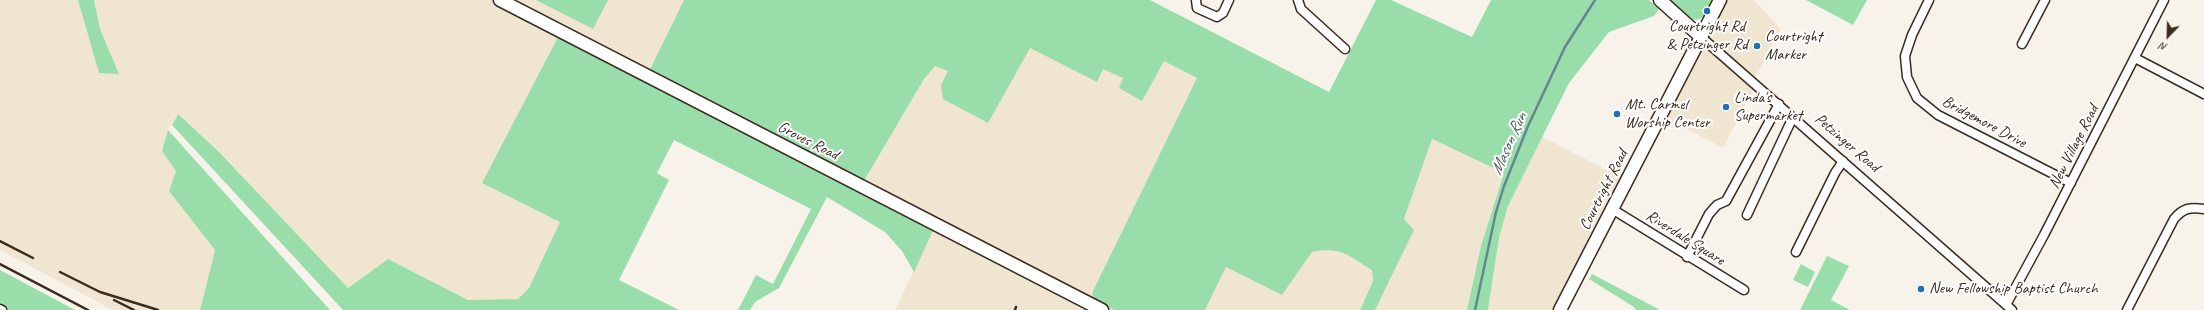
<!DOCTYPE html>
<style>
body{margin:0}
#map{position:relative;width:2204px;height:310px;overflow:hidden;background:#f8f3ea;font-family:Caveat,sans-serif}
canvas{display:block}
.north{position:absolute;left:2148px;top:16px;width:40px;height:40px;-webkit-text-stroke:3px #fff;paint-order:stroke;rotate:203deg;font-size:11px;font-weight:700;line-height:16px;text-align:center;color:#3b2a1e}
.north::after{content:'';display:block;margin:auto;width:14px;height:18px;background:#3b2a1e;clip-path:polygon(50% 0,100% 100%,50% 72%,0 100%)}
</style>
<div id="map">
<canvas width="2204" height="310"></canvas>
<div class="north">N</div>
</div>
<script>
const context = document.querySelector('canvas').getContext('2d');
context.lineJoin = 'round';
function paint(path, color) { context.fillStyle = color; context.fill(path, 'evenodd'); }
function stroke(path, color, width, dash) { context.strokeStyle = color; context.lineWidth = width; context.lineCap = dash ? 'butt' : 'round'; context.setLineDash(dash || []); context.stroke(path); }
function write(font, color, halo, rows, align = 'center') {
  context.font = font + ' Caveat,sans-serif'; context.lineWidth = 4; context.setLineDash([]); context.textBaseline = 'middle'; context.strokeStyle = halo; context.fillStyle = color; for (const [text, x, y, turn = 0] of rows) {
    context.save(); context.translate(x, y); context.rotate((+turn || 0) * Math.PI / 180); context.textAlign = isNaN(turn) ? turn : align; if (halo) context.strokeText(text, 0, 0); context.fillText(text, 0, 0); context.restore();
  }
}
const built = new Path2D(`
 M0,0H78L99,72L118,74L100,29L94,0H684L644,80L558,37L483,183L561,222L529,288L518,299L468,300L388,259L348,288L219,152L177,115L168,130L176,171L169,191L215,250L200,310H113L0,250Z
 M1726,0H1754L1781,29L1751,85L1754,88L1723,148L1665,117Z
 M1030,48L1097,82L1103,68L1123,78L1164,61L1198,78L1092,293L1095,300L1114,310H895L934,228L859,190L924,79L935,66L948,71L941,85Z
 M1541,136L1624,179L1556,310H1488L1499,238L1508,206Z
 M1432,139L1504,173L1481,246L1467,310H1375L1414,230L1404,219Z
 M1330,248L1342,252L1372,270L1373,281L1360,310H1205L1226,267L1282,295L1312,252Z`);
const green = new Path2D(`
 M78,0H94L100,29L119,74L99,73Z
 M536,0H608L593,29Z
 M684,0H1150L1329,92L1376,0H1391L1472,37L1491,0H1649L1659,9L1654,16L1609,32L1569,83L1508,206L1499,238L1488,310H1467L1481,246L1504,173L1432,139L1404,219L1414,230L1375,310H1360L1373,281L1372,270C1348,256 1342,246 1312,252L1282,295L1226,267L1205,310H1114L1095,300L1092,293L1197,78L1164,61L1142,101L1119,88L1123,78L1103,69L1097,82L1030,48L988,123L943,99L941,85L948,71L935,66L924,79L864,181L649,71Z
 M1670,0H1715C1697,32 1692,20 1670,0Z
 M1806,0H1867L1853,25Z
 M558,37L934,228L914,272L902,251L885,232L827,197L779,288L755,302L750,310H738L756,275L773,284L811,209L674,140L657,173L669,180L619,280L679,310H343L172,125L178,114L219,152L348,288L388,259L468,300L518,299L529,288L560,222L482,183Z
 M168,130L330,310H200L215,250L169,191L176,171L162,151Z
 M1827,256L1849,266L1831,300L1850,310H1800Z
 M1801,264L1815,272L1808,287L1793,280Z
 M0,270L75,310H8L0,304Z
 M1592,274L1660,310H1636L1634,307L1589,279Z`);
const stream = new Path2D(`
 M1475,310L1496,212L1504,186L1528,126L1565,47L1595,0`);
const street = new Path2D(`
 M1196,0L1197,8L1217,17L1223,13L1229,0
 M1298,0L1301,9L1345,49
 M1929,0L1912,35L1905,56L1907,77L1917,98L1938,115L2071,183
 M1701,37L2012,310
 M2022,44L2045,0
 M2135,58L2204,94
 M1612,209L1744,290
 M1747,215L1793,117
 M1796,252L1835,173L1843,161
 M1687,257L1709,214L1717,205L1726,201L1779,104
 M2006,305L2044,235L2164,0
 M0,309L2,310
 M2127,310L2174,219C2183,208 2190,207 2204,209`);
const secondary = new Path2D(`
 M500,0L1102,310
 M1660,0L1701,37
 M1560,310L1720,0`);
const rail = new Path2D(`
 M0,241L33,258
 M0,264L88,310
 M60,272L100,292L158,310
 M114,300L134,310
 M1015,310L1016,307`);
const markers = [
 [1707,11,4,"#1f6fb2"],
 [1757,46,4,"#1f6fb2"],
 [1726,107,4,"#1f6fb2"],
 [1617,114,4,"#1f6fb2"],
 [1921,289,4,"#1f6fb2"]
];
const poiNames = [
 ["Courtright Rd",1707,27,"center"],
 ["& Petzinger Rd",1707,45,"center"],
 ["Courtright",1765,37],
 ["Marker",1765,55],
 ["Linda's",1734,98],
 ["Supermarket",1734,116],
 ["Mt. Carmel",1625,105],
 ["Worship Center",1625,123],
 ["New Fellowship Baptist Church",1929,289]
];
const streetNames = [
 ["Bridgemore Drive",1984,122,28],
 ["Groves Road",808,141,27],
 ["Petzinger Road",1847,143,41],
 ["New Village Road",2074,147,-63],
 ["Courtright Road",1604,190,-63],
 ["Riverdale Square",1685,238,32]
];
const waterNames = [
 ["Mason Run",1509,144,-66]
];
paint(built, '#f0e5d0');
paint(green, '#99deaa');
stroke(stream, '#638791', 2.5);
stroke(street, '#3b2a1e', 11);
stroke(secondary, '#3b2a1e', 15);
stroke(street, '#fff', 8);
stroke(secondary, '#fff', 12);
stroke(rail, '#3b2a1e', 2.5);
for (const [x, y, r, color] of markers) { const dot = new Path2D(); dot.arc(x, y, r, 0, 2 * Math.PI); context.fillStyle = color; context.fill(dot); stroke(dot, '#fff', 1.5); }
write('16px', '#3b2a1e', '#fff', poiNames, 'left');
write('16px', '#3b2a1e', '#fff', streetNames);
write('italic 17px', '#526061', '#fff', waterNames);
</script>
